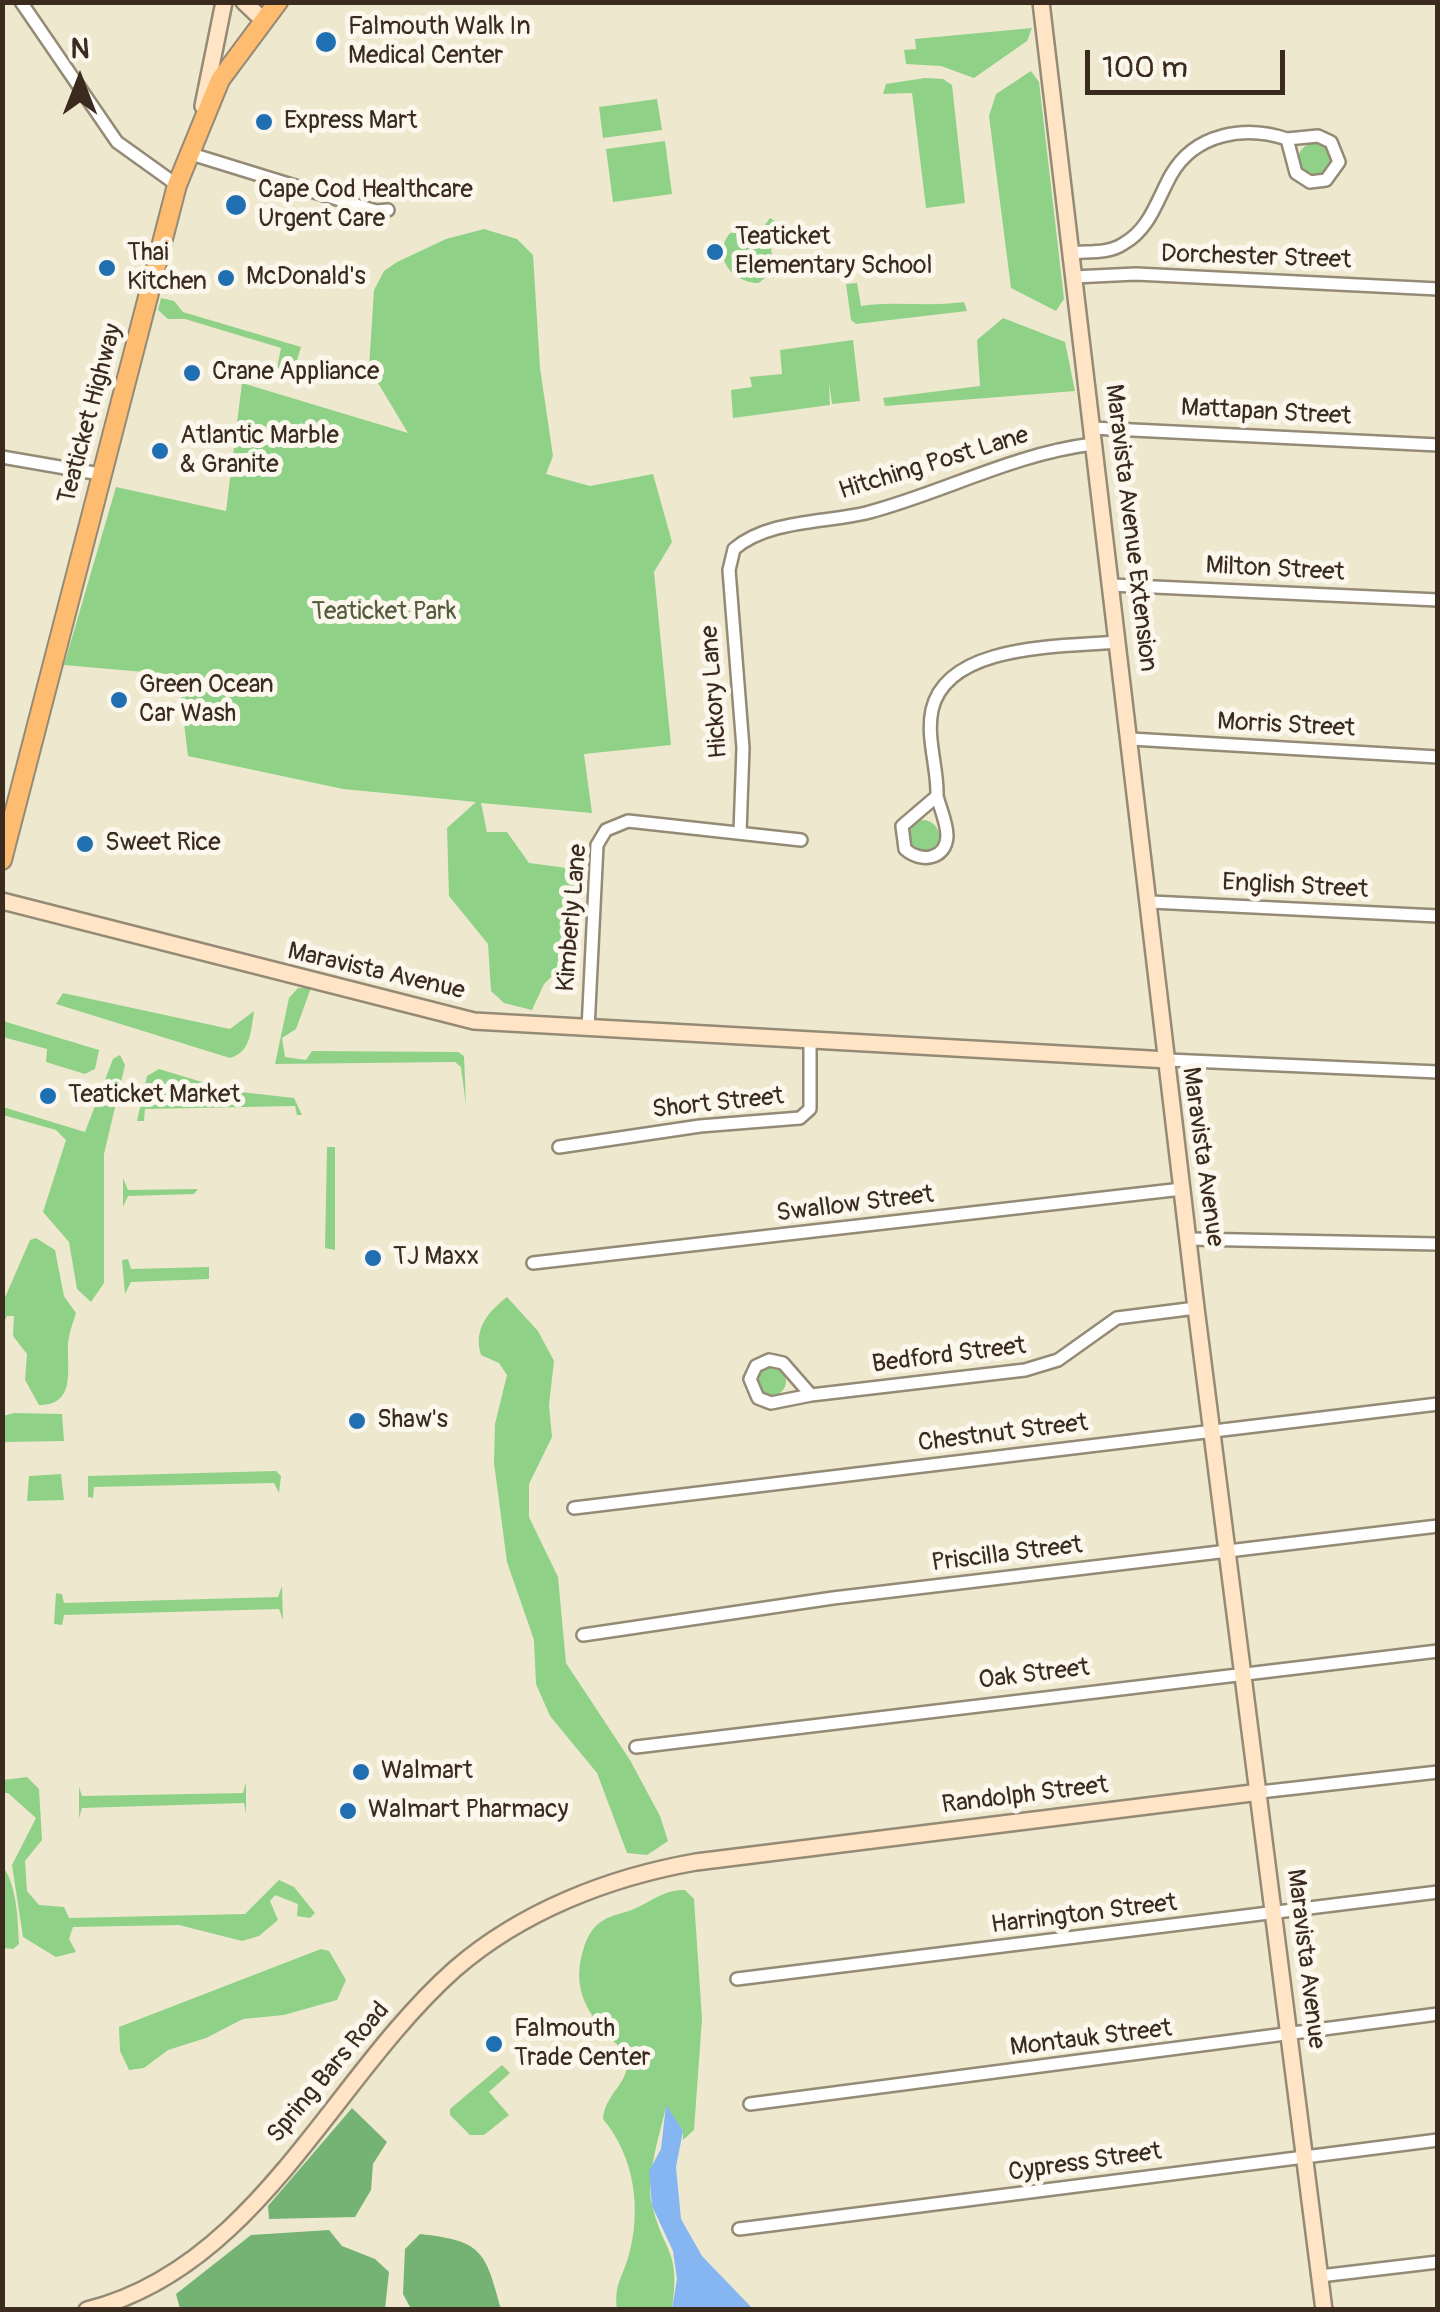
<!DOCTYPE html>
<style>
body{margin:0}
#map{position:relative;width:1440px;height:2312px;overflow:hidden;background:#eee9ce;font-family:Pangolin,sans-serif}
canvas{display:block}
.frame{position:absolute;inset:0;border:5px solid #3b2a1e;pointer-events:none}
.north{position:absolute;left:30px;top:30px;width:100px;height:100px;-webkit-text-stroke:8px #fbf7ec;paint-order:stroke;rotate:0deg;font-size:28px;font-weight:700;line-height:40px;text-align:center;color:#3b2a1e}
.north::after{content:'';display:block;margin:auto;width:35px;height:45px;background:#3b2a1e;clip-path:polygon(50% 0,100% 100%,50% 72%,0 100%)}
.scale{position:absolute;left:1085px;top:50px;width:200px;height:45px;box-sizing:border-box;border:5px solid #3b2a1e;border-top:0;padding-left:12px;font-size:30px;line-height:35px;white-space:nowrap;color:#3b2a1e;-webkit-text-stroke:8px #fbf7ec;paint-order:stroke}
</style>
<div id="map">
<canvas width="1440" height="2312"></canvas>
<div class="frame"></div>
<div class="north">N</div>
<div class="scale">100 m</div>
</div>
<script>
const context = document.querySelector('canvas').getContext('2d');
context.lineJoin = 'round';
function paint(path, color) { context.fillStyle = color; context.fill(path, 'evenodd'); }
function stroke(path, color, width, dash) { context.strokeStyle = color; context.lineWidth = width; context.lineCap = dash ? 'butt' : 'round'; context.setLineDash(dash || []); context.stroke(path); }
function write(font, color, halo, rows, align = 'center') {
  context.font = font + ' Pangolin,sans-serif'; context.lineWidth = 10; context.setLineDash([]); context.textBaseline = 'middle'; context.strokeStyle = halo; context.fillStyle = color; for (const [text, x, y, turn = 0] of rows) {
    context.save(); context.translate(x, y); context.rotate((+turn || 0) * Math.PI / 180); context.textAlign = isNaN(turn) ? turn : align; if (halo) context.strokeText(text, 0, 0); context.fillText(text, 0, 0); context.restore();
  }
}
const green = new Path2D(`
 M1032,28L1027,41L974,78L941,66L906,64L904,50L916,49L915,39Z
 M1031,71L1039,82L1064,299L1056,311L1011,288L989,116L996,94Z
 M925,78L943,79L952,85L965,203L926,208L912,93L883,94L886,84Z
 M657,99L662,130L603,138L599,107Z
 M665,141L672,194L613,202L606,149Z
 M1298 160a17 17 0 1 1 34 0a17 17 0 1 1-34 0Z
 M770,218L778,223L770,234L773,270L759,283C732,283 711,256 730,233L762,229Z
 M484,229L517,239L533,255L540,368L553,456L546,474L590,486L653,474L672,542L654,572L671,745L584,754L592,813L481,803L487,832H507L529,863L567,868L580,885L578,932L571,958L544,984L532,1010L504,1003L491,991L488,944L449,896L447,828L476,802L343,789L188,756L178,675L64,665L116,487L226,511L242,383L408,433L369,368L374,290L384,271L397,262L446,239Z
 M857,283L861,306C897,301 928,307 964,302L967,311L856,324L851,320L846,284Z
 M161,298L174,301L183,312L301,347L291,380L275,378L281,348L185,319H168L158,310Z
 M1003,318L1065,342L1075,391L885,406L883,398L980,386L977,340Z
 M853,340L860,401L832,404L829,383L830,405L733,418L731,390L752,387L750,377L782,374L780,350Z
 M907 836a16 16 0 1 1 32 0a16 16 0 1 1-32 0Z
 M298,988H311L296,1029L282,1038L285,1057L306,1060L312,1051L458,1052L464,1056L466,1105L461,1067L455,1062L275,1064L289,998Z
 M63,993L230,1029L254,1011C251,1031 251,1052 230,1058L56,1004Z
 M3,1021L99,1050L95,1069L85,1074L46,1062L47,1049L3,1037Z
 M120,1055L125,1065L104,1154V1283L91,1302L77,1289L69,1242L43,1212L66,1140L56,1130L3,1115V1107L85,1132L113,1059Z
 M159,1069L232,1091L294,1098L302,1115H297L295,1106L145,1109L144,1121H137L147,1076Z
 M327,1147H335V1250L325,1248Z
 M123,1178L128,1190L198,1189L194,1194L128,1196L123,1207Z
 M36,1238L55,1250L64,1296L76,1313C73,1323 69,1333 68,1344C67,1371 76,1405 39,1405L25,1380L27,1354L13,1336L14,1316H7L3,1324V1302L30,1240Z
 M128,1259L131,1269L209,1267V1279L131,1282L125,1294L122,1260Z
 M507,1297L538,1331L554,1361L549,1405L552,1437L529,1484V1517L558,1577L566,1663L630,1760L660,1816L668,1841L647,1855L627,1853L597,1773L550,1716L536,1684L534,1640L507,1562L494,1463L495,1424L507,1375L499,1363L481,1355C473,1329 488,1312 507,1297Z
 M756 1381a15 15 0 1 1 30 0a15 15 0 1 1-30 0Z
 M14,1413L62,1414L64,1441L3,1442V1416Z
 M276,1471L281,1476L279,1493L274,1483L94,1487L93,1498L88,1497V1476Z
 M61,1474L64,1500L27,1501L29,1476Z
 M282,1586L283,1620L279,1609L64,1615L62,1625L54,1624L56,1593L62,1594L64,1603L278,1597Z
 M27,1777L39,1789L42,1840L25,1861L27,1891L39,1905L64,1907L69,1918L245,1914L279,1880L294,1887L315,1913L310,1918L297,1916L298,1904L275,1895L270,1901L278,1920L259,1936L242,1941L179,1925L73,1927L69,1939L76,1952L56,1957L23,1937L12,1865L36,1818L8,1793H3V1780Z
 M246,1782V1814L244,1803L82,1808L79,1818V1787L82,1796L243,1793Z
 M3,1867C17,1885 18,1922 19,1944L13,1949L3,1948Z
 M685,1890L694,1899L702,2019L694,2130L683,2140V2131L666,2107C660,2133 645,2180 652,2205C664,2254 681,2249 672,2309H617C614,2286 621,2280 628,2258C642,2211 635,2157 603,2119C605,2094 628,2084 627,2063C626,2050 618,2046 610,2038C583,2008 572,1985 584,1947C591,1926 602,1918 622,1913C647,1907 660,1889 685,1890Z
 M321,1949L329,1951L346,1980L337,2000L284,2015L243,2019L206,2038L168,2050L144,2068L129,2070L120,2051L119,2027Z
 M502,2065L510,2073L489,2092L509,2115L484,2135H470L450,2115V2109Z`);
const forest = new Path2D(`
 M352,2108L387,2142L373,2164L371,2190L355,2217L269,2219L268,2206Z
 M329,2230L342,2246L375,2259L389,2272L385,2309H180L176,2294L251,2235Z
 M420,2234C483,2241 485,2251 501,2309H411L403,2294L405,2249Z`);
const water = new Path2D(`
 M666,2105L683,2131L676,2167L681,2219L702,2256L753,2309H672L677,2279L673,2251L652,2206L649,2171L661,2149Z`);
const street = new Path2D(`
 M21,2L117,142L177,185
 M1318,136L1331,142L1339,162L1326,180L1310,182L1296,173L1287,139Z
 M188,153L376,211L388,210
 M1070,253C1087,251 1108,254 1123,244C1150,229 1157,200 1171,175C1195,133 1245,125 1287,139
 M1073,277L1136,274L1438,289
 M1092,428L1438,445
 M2,457L100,474
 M1111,585L1438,600
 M1131,739L1438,757
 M937,796C938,768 926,738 932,710C947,643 1062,647 1118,642
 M937,796C940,808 947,823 947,836C946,860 920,863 905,849L902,826Z
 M740,833L743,748L729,570L734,549C768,520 823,523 866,513C943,493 1012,454 1093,444
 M1151,902L1438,916
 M588,1029L597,845L606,830L628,821L801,840
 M1168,1060L1438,1072
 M559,1147L700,1126L800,1118L810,1109V1040
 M1189,1239L1438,1244
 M533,1263L1182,1189
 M769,1360L783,1363L811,1395L771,1403L758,1398L750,1379L756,1366Z
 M811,1395L1025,1370L1058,1360L1117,1318L1196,1308
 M574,1508L1438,1404
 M583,1635L833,1598L1438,1526
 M636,1747L1438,1651
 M1260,1792L1438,1772
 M737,1979L1438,1892
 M750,2104L1438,2014
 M739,2229L1438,2140
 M1320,2276L1438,2262`);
const secondary = new Path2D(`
 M244,2L263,20
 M1041,2L1196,1308L1324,2310
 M203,106L224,2
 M2,901L474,1021L1168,1060
 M87,2310C257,2268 332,2078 455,1969C522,1911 610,1877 696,1862L1260,1792`);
const primary = new Path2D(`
 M2,860L177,185L220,80L278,2`);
const markers = [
 [326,42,12,"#1f6fb2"],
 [264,122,10,"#1f6fb2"],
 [236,205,12,"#1f6fb2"],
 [715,252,10,"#1f6fb2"],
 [107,268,10,"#1f6fb2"],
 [226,278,10,"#1f6fb2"],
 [192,373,10,"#1f6fb2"],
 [160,451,10,"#1f6fb2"],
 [119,700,10,"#1f6fb2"],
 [85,844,10,"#1f6fb2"],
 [48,1096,10,"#1f6fb2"],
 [373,1258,10,"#1f6fb2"],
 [357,1421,10,"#1f6fb2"],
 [361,1772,10,"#1f6fb2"],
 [348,1811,10,"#1f6fb2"],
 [494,2044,10,"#1f6fb2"]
];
const poiNames = [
 ["Falmouth Walk In",348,28],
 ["Medical Center",348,57],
 ["Express Mart",284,122],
 ["Cape Cod Healthcare",258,191],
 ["Urgent Care",258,220],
 ["Teaticket",735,238],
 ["Elementary School",735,267],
 ["Thai",127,254],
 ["Kitchen",127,283],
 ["McDonald's",246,278],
 ["Crane Appliance",212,373],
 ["Atlantic Marble",180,437],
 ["& Granite",180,466],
 ["Green Ocean",139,686],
 ["Car Wash",139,715],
 ["Sweet Rice",105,844],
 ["Teaticket Market",68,1096],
 ["TJ Maxx",393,1258],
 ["Shaw's",377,1421],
 ["Walmart",381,1772],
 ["Walmart Pharmacy",368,1811],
 ["Falmouth",514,2030],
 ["Trade Center",514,2059]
];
const streetNames = [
 ["Dorchester Street",1256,258,2],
 ["Mattapan Street",1266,413,3],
 ["Teaticket Highway",91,414,-75],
 ["Hitching Post Lane",934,464,-17],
 ["Maravista Avenue Extension",1130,528,83],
 ["Milton Street",1275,570,3],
 ["Hickory Lane",715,692,-94],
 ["Morris Street",1286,726,3],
 ["English Street",1295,887,3],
 ["Kimberly Lane",573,918,-85],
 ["Maravista Avenue",376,972,13],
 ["Short Street",718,1104,-6],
 ["Maravista Avenue",1202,1157,82],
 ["Swallow Street",855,1205,-7],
 ["Bedford Street",949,1356,-7],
 ["Chestnut Street",1003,1434,-7],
 ["Priscilla Street",1007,1555,-7],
 ["Oak Street",1034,1675,-7],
 ["Randolph Street",1025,1796,-7],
 ["Harrington Street",1084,1915,-7],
 ["Maravista Avenue",1305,1959,83],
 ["Montauk Street",1091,2039,-7],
 ["Spring Bars Road",329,2073,-50],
 ["Cypress Street",1085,2163,-8]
];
const parkNames = [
 ["Teaticket Park",384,613]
];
paint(green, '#90d188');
paint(forest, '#74b374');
paint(water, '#86b6f2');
stroke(street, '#948a76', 16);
stroke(secondary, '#948a76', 20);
stroke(primary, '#948a76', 22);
stroke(street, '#fff', 11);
stroke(secondary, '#ffe4c6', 15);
stroke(primary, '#febc70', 18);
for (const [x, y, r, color] of markers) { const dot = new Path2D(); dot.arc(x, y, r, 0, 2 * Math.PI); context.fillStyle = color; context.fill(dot); stroke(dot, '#fbf7ec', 4); }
write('25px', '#3b2a1e', '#fbf7ec', poiNames, 'left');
write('25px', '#3b2a1e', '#fbf7ec', streetNames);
write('25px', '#545c3e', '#fbf7ec', parkNames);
</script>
